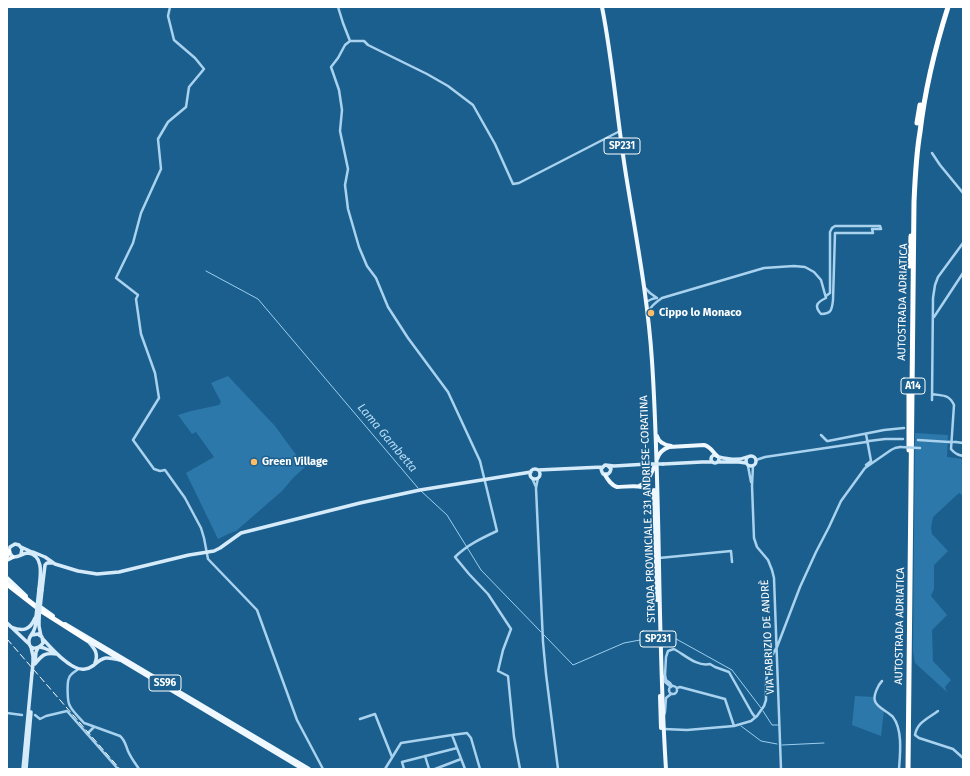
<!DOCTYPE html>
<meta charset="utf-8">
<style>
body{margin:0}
#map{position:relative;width:970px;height:776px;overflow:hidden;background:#1b5f8e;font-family:"Fira Sans",sans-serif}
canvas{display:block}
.frame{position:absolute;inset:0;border:8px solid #fff;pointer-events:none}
</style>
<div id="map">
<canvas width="970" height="776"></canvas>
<div class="frame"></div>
</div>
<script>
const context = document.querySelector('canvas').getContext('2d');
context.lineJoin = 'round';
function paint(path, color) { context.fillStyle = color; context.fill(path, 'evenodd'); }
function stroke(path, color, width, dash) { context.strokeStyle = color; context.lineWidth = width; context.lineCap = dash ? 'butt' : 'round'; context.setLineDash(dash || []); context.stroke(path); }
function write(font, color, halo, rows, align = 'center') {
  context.font = font + ' "Fira Sans",sans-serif'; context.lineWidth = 3; context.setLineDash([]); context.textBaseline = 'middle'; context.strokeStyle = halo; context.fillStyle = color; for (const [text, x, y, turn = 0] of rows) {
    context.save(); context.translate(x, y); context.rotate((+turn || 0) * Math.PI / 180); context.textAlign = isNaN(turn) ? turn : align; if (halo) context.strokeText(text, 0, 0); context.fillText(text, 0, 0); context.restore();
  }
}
const green = new Path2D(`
 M228,376L275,426L305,467L294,477L282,491L236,531L228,534L218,539L186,473L214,457L196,432L192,434L178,415L191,411L219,405L221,402L211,383Z
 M915,433L948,435L947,457L963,459V496L959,493L933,517L931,528L932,534L948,551L934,565V589L931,596L947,615L932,630L933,661L951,680L945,687L947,692L915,663L913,651Z
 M855,696L875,697V702L884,710L881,736L852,725Z`);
const stream = new Path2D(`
 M206,271L258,299L418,488
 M421,491L447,515L481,570L541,632
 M544,635L573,665L624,643L656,637
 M663,636L669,635L732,670L761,708
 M763,711L772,725H778
 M741,726L761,741L777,744
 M782,745L824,743`);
const street = new Path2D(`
 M170,7L168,16L174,40L195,58L204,69L189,87L186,107L168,122L158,139L161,169L141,213L133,243L116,278L138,295L136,299L141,334L155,373L159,398L133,440L154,469L160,471L165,470L185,498L201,528L204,538L208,559L257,610L297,720L323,769
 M338,7L343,23L350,41H364L368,45L427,74L448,86L473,105L495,144L513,184L519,183L620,131
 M350,41L345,45L338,58L331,67L339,90L342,110L340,131L348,169L345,185L348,209L359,247L367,266L376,278L388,307L408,338L448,392L480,461L497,531C482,538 467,545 455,557L469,574L488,594L511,629L503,650L498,671L508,676L514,737L520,769
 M932,153L940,165L963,193
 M645,288L650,293L657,298
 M826,296L830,293V232L832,228L835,226H880
 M646,302L652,299L656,298
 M648,312C651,306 656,302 662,298L764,268L794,266L805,267L814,272L821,280L826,298C818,302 813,305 821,314C831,314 832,310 833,300L835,233H873L872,229H881L880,226
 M934,317L963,273
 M932,394C943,396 949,394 954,405L951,449C954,453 958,455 963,456
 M932,400L933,298L935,285L938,277L963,243
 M866,434L871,461L866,465
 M821,435L827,441H828L884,430L904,428
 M918,440L949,442
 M869,441L885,439H903
 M956,442L963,443
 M756,460L765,457L866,442
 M748,466L751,482
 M753,466L752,486L754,538L757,547L768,560L772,570L774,578L781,769
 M532,478L536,487
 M538,478L536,488L543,642L546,674L558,769
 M659,558L731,551L732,562
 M78,669C75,672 70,674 69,678C67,682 67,702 70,706C73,712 79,717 84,723L87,724L120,736C125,740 126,746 128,751C131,758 135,763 139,769
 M664,676L665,682L671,687
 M882,681C878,685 873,696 875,701C876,707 889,712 893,717C903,730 900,755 899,769
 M669 690a4 4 0 1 1 8 0a4 4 0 1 1-8 0Z
 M672,686L670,683L666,680L665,675L666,657L668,651L674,649C685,655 697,667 710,664L715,667L729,672L752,713L755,717
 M677,688L680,687L725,699L734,726
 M938,711C929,718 917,722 915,735L919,738L953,749L963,758
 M7,713L22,715
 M35,715L40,719L46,716L67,711L118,769
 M664,715L665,712L666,698L671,694
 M360,719L375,714L392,757
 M664,729L687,730L722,727L734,726L751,721L757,716L764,706L766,700V681L771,657L777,647L800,587L816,552L829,527L841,501L865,468L891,450L895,448L900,447
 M87,734L94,727
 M452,735L465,769
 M425,756L429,769
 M385,769L401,743L452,735L467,733L471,738L480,769
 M404,769L402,762L457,748
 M435,769L461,759`);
const secondary = new Path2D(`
 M711 459a4 4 0 1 1 8 0a4 4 0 1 1-8 0Z
 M746 461a5 5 0 1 1 10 0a5 5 0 1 1-10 0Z
 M719,457C728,459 737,461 747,457
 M717,462H739L746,463
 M663,464L702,462H713
 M608,466L611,469L610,472L608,474H603L602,472L601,469L605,465L614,466L648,464
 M530 474a5 5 0 1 1 10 0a5 5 0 1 1-10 0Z
 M538,470L603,467
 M21,547L34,553
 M33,552L45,557L55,564L78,571L97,574L119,572L189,555L214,551L220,548L241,533L360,503L420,490L531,472
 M21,554L22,549L19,545L15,544L10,547L9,552L13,557C19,558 22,553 28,553C45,555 40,578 39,589
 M42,590L45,565L47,563H52
 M39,618V626L41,636
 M7,623L28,643
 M11,627C23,632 30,630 35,618
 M32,635L38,634L42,637L43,643C39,649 29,651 29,642C28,637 33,634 34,630C36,626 36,621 36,617
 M43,639C51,648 72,672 85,669C89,669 91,667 94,665C104,656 107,657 120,660
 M88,641C94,648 99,653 95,663
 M31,647L33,656V664
 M40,647L44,648L53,652
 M35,663L36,652L38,648
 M35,664C42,655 45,652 57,654
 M23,769L32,673
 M26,769L31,712`);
const primary = new Path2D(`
 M602,7C613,62 617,119 626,175C636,237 648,299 652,361C661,497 657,633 666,769
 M657,436C659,443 665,445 671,446
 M657,459C659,453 663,449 669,447L704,445C710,446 713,452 717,456
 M605,475C608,480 611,485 617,487C629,487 649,482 653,497
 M639,486C648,482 650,476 654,467
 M654,490L657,600
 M7,560L13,557
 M7,578L26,596
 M39,606L53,616
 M65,624L309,769
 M91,642L303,769
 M660,696L661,728`);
const highway = new Path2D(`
 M917,123L920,105
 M910,266L911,236
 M909,450V388
 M7,555L9,552
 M7,584L43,612L87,640
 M908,769L914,202C915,179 916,155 920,132C925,89 935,48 948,7`);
const rail = new Path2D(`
 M7,639L120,769`);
const streetBridge = new Path2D(`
 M866,442L869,441
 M949,442H956
 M900,447L920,448`);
const secondaryBridge = new Path2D(`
 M648,464H663
 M36,617L39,589
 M39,618L42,590
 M32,673L33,664`);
const markers = [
 [651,313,4,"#febc66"],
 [254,462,4,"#febc66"]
];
const shields = [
 [622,146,36],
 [913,386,24],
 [658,639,36],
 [165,683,32]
];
const shieldNames = [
 ["SP231",622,146],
 ["A14",913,386],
 ["SP231",658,639],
 ["SS96",165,683]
];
const streetNames = [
 ["AUTOSTRADA ADRIATICA",903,302,-89],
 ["STRADA PROVINCIALE 231 ANDRIESE-CORATINA",648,509,-92],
 ["AUTOSTRADA ADRIATICA",900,626,-89],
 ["VIA FABRIZIO DE ANDRÈ",768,637,-93]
];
const poiNames = [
 ["Cippo lo Monaco",659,313],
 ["Green Village",262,462]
];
const waterNames = [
 ["Lama Gambetta",387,438,50]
];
paint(green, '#2c78aa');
stroke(stream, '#9ccff0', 1);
stroke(street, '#a9d2ee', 2.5);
stroke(secondary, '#d6ebfa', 3.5);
stroke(primary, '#f0f8ff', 4);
stroke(highway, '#fff', 5);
stroke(rail, '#fff', 1, [7, 3]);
stroke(streetBridge, '#a9d2ee', 2.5);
stroke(secondaryBridge, '#d6ebfa', 3.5);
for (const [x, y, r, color] of markers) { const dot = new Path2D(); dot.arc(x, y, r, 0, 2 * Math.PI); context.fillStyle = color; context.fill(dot); stroke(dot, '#1b5f8e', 1.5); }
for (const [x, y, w] of shields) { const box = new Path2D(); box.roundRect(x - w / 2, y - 8, w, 16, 3); context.fillStyle = '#1b5f8e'; context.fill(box); stroke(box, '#fff', 1); }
write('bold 10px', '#fff', null, shieldNames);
write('11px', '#fff', '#1b5f8e', streetNames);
write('bold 11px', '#fff', '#1b5f8e', poiNames, 'left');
write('italic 12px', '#b5dbf5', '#1b5f8e', waterNames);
</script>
